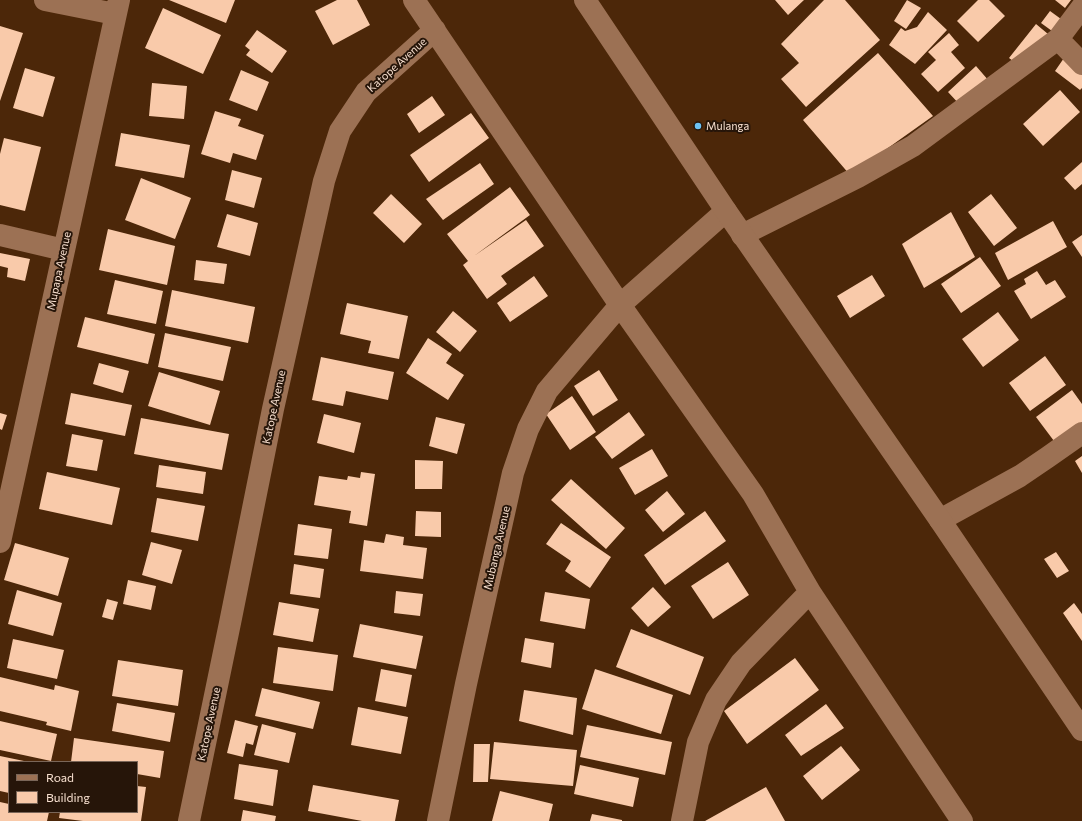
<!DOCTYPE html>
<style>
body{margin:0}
#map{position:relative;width:1082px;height:821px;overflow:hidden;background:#4c2709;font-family:Commissioner,sans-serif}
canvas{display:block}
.legend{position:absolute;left:8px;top:761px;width:130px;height:52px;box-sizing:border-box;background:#261509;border:1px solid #7a6658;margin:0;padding:5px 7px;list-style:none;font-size:12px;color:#f7dfcf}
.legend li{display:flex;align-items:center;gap:8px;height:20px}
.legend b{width:20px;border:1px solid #7a6658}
</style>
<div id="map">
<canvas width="1082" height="821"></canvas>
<ul class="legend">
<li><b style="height:5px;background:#9c7154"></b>Road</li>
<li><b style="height:11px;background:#f9caaa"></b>Building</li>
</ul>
</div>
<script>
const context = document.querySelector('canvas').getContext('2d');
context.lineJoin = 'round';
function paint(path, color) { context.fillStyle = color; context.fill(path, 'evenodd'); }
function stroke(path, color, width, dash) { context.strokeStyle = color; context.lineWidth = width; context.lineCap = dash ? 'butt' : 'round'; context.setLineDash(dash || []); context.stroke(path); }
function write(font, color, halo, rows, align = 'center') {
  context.font = font + ' Commissioner,sans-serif'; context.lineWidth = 4; context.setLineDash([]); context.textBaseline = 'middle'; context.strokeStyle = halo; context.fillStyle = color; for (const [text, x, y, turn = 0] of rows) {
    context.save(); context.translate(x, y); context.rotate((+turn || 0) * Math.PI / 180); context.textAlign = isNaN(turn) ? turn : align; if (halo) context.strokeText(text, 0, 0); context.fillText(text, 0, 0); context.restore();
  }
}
const building = new Path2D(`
 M169,0H235L226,23Z
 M337,0H357L370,25L333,45L315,11Z
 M775,0H804L788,15Z
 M824,0H845L880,40L806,107L781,79L799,63L781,44Z
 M907,0L921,8L906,29L894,21Z
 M978,0H989L1005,16L978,42L957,21Z
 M1055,0H1071L1065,8Z
 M163,8L221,35L203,74L145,48Z
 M1050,11L1061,19L1052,31L1041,23Z
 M928,12L947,30L915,64L889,45L901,28L905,31L917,27Z
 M1036,24L1048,34L1021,67L1009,58Z
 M0,26L23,33L0,101Z
 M257,30L287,51L272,73L246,55L250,50L245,46Z
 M949,33L959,45L951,52L965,68L938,92L921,74L936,60L928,52Z
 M878,53L933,116L850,175L803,120Z
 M1064,58L1082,71V88L1080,90L1055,71Z
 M976,66L989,81L961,106L948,92Z
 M25,68L55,77L43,117L13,108Z
 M241,70L269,82L257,111L229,100Z
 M152,83L187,86L184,119L149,116Z
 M1060,90L1080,112L1043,146L1023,124Z
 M432,96L445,115L419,133L407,114Z
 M215,111L241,119L238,126L264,135L256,160L233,153L230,163L201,154Z
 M471,113L489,138L429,182L410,155Z
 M121,133L190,145L184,178L115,166Z
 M4,138L41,147L25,211L0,205V154Z
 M1082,162V184L1075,190L1064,178Z
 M480,163L494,184L443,220L426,199Z
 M232,170L262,178L254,208L225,200Z
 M141,178L191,198L175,239L125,220Z
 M510,187L530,215L474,256L526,220L544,246L501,276L507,284L487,299L463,265L468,261L447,234Z
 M391,194L422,224L404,243L373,213Z
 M991,194L1017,228L994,246L968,212Z
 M951,212L975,257L924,288L902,244Z
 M227,214L258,223L250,256L217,247Z
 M1053,221L1067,247L1008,280L995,253Z
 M108,229L175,246L167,285L99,270Z
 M1082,235V257L1072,242Z
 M0,253L30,259L25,281L7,277L8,268L0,266Z
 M980,257L1001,286L961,313L941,284Z
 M196,260L227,264L224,284L194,280Z
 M1037,271L1046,285L1055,280L1066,297L1031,319L1014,291L1026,284L1024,279Z
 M872,275L885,296L850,318L837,296Z
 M534,276L548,296L510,322L497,303Z
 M115,280L163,291L156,324L107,314Z
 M172,290L255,307L248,343L165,326Z
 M347,303L408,316L399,359L368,353L371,341L340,334Z
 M453,311L477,331L460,352L436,332Z
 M998,312L1019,340L983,367L962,339Z
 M85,317L155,334L148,364L77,347Z
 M165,333L231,347L223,381L158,367Z
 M428,338L452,354L446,363L464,375L448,400L406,373Z
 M1045,356L1066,385L1030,411L1009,383Z
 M321,357L394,372L388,400L346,391L343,406L312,400Z
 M99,363L129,371L123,393L93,384Z
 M599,370L618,400L593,416L574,386Z
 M159,372L220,391L210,425L148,406Z
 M1072,390L1082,404V426L1057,445L1036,417Z
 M71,393L132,405L125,436L65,424Z
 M572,396L596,432L570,450L546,414Z
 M629,412L645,435L612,459L595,437Z
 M0,413L7,415L2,430L0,429Z
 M324,414L361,423L354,453L317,443Z
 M436,417L465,424L457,454L429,446Z
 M141,418L229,434L222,470L134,454Z
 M72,434L103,440L97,471L66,466Z
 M652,449L668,476L635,495L619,468Z
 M1082,456V473L1075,461Z
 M415,460L443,461L442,489H415Z
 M159,465L206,472L203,494L156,487Z
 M47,472L120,488L112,525L39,509Z
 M361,472L375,474L367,526L349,523L351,511L314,505L319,476L347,480L348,476L360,478Z
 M571,479L625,528L606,549L551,500Z
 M667,491L685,514L663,532L645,510Z
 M157,498L205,506L198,541L151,532Z
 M416,511L441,512V537L415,536Z
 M705,511L726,541L665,585L644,555Z
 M561,523L611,557L590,588L565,571L571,561L546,544Z
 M298,524L332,529L328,559L294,555Z
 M386,534L404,537L403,545L427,548L423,579L360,571L364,540L384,543Z
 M151,542L182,550L172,584L142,575Z
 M15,543L69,558L58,596L4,580Z
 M1056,552L1069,571L1057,578L1044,559Z
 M728,562L749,595L713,619L691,586Z
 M294,564L324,569L320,598L290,594Z
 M128,580L156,586L151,610L123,604Z
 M653,587L671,607L648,627L631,608Z
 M17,590L62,603L53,636L8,624Z
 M396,591L423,594L420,616L394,613Z
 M545,592L590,599L585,629L540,621Z
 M107,599L118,602L113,620L102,617Z
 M279,602L319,609L313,642L273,635Z
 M1074,603L1082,614V641L1063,613Z
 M360,624L423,636L416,669L353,657Z
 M631,629L704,657L690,695L616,667Z
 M525,638L554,643L551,668L521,662Z
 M13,639L64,650L57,679L7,668Z
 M278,647L338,655L333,691L273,683Z
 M795,658L819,690L747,744L724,711Z
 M118,660L183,670L178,706L112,696Z
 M381,669L412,675L406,707L375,701Z
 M595,669L673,695L661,734L582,709Z
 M0,677L54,690L55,685L79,691L71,731L46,725L47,722L0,711Z
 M262,688L320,702L313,729L255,716Z
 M524,690L577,698L573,735L519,721Z
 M117,703L175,713L170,742L112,731Z
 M826,704L844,728L801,756L785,735Z
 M358,707L408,717L401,754L351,745Z
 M235,720L258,726L253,745L246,743L243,757L227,753Z
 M0,721L57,734L51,761L0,750Z
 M262,724L296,733L289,763L254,755Z
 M587,725L672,742L665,775L580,757Z
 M74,738L164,751L160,778L137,774V762H71Z
 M494,742L577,750L573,786L490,779Z
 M474,744H490L488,782H473Z
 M841,746L860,770L822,800L803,776Z
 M0,756L24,761L9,762V793L0,791Z
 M239,764L278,770L273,806L234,799Z
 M580,765L639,778L633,807L574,794Z
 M313,785L399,800L395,821H362L308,811Z
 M137,786L146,787L141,821H83L59,818L60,812H137Z
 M766,787L785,821H705Z
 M500,791L553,804L549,821H492Z
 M0,802L9,804V812H49L47,821H0Z
 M243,810L276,816L275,821H241Z
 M592,814L622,820V821H590Z`);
const street = new Path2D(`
 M45,0L115,14
 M414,0L620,305L753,494L810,592L962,821
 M1058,39L1082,64
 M0,235L64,250
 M742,235L858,177L913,146L1058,39L1082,7
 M940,520L1020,476L1048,457L1082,433
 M0,542L119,0
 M189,821L230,623L273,409L324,181L340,131L366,92L435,30
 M438,821L466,684L513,473L528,429L547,391L620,305L726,211
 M682,821L698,742L716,700L741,663L810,592`);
const secondary = new Path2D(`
 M585,0L726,211L940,520L1082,730`);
const markers = [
 [698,126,4,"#6dc2f3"]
];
const streetNames = [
 ["Katope Avenue",397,65,-42],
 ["Mupapa Avenue",59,271,-78],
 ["Katope Avenue",274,407,-78],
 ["Mubanga Avenue",497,548,-77],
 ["Katope Avenue",209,724,-78]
];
const poiNames = [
 ["Mulanga",706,126]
];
paint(building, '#f9caaa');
stroke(street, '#9c7154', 22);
stroke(secondary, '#9c7154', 22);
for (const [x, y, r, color] of markers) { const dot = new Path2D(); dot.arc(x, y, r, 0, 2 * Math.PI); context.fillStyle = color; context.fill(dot); stroke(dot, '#261509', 1.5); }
write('11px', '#f7dfcf', '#261509', streetNames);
write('11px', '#f7dfcf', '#261509', poiNames, 'left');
</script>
